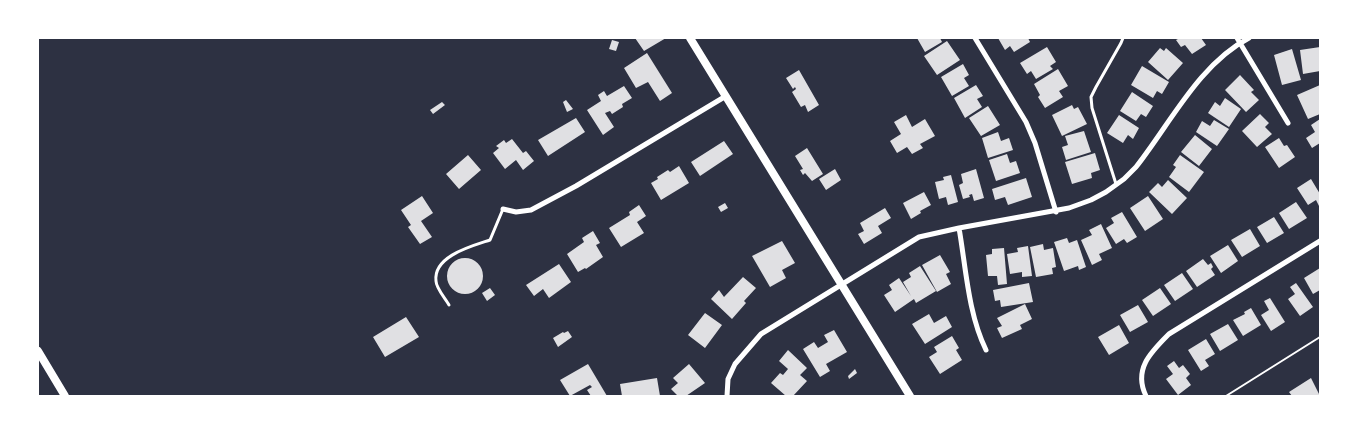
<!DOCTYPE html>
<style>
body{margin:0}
#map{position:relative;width:1358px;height:434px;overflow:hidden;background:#2d3142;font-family:"PT Sans",sans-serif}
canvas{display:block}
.frame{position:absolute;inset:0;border:39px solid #fff;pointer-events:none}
</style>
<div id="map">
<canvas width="1358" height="434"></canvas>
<div class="frame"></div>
</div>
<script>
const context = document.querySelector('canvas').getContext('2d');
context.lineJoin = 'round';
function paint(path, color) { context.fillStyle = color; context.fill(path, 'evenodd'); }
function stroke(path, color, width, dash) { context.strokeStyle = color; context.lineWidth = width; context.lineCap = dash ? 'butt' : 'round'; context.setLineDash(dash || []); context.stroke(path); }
const building = new Path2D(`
 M635,38H666L644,51Z
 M917,38H940L942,42L925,52Z
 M998,38H1028L1030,42L1014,52L1010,46L1005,50Z
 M1180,38H1201L1206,45L1192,54L1185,45L1181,47L1176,40Z
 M612,40L619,42L616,51L609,49Z
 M947,41L960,60L937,75L924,56Z
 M1047,47L1056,62L1050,66L1053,69L1036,79L1031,71L1027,74L1020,63Z
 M1320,47V71L1303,74L1300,50Z
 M1160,48L1164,51L1166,48L1183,63L1168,80L1148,62Z
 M1292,49L1301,80L1282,85L1274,55Z
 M647,53L672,93L660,101L648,82L636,88L624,68Z
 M963,64L969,75L964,78L969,86L952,96L941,77Z
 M1142,66L1169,82L1162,94L1157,91L1153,98L1131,85Z
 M1058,69L1068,86L1059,91L1063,97L1045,108L1038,97L1040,95L1034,84Z
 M799,70L819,105L808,112L805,105L801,107L792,92L796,89L795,87L793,89L786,78Z
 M1240,75L1254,90L1251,92L1259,100L1246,112L1225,90Z
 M976,85L983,96L977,99L982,107L965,118L954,98Z
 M1320,85V114L1308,119L1297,95Z
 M624,86L632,98L622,104L623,107L612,114L610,111L605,113L614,127L603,135L587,110L601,101L598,95L604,91L607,96Z
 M1132,92L1153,106L1146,117L1141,114L1136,121L1120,111Z
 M1225,98L1241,109L1229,127L1208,113L1215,102L1220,106Z
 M566,100L573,109L567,112L563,102Z
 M442,102L445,105L433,114L430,110Z
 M1072,105L1074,109L1078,107L1087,124L1062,136L1052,115Z
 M988,106L1000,125L981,136L969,118Z
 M1260,114L1269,123L1265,127L1272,134L1257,147L1242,131Z
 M906,115L912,127L925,119L935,136L920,144L923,148L912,154L907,147L897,153L890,141L901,134L894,122Z
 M1119,115L1139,128L1133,139L1128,135L1123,143L1107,133Z
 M576,118L585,132L548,156L538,140Z
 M1320,119V143L1312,148L1306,138L1315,132L1311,125Z
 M1214,120L1229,129L1217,146L1196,132L1202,121L1210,126Z
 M1084,131L1091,152L1066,160L1062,147L1068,145L1065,136Z
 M998,132L1001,141L1009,138L1013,150L988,158L982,138Z
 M1195,135L1212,149L1199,166L1181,152Z
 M1279,138L1284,146L1287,145L1295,157L1279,168L1265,147Z
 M512,139L523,153L526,151L534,161L523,170L516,160L505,169L493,153L499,148L496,146L504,140L506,143Z
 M724,141L733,154L700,176L691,162Z
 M807,148L823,174L812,181L805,173L803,175L800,170L803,169L795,156Z
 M1095,153L1100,170L1091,173L1092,178L1072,184L1065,162Z
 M1007,154L1010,163L1016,161L1020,173L996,181L989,160Z
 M468,155L481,170L459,189L446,174Z
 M1180,155L1204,172L1189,192L1169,177L1176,167L1173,165Z
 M679,166L689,183L661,200L651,183L658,179L657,177L668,170L670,172Z
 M835,169L841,180L826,190L819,179Z
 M976,169L984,198L974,201L972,194L969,195L970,197L963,199L959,185L963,183L961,174Z
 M951,175L958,202L948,205L946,197L939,199L935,182L944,180L943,177Z
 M1026,178L1032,197L1008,205L1005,197L995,200L992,189Z
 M1311,179L1320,194V208L1316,200L1308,205L1297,188Z
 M1168,180L1187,198L1172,214L1149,192L1158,183L1162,187Z
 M924,192L931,205L920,211L921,213L911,219L903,203Z
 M422,196L433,213L421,221L432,237L420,244L408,227L411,225L401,210Z
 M1148,196L1163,219L1145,231L1130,208Z
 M1296,202L1307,218L1289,229L1279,213Z
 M725,203L728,208L721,212L718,207Z
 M639,205L646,216L637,222L644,233L621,247L609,228L630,215L629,212Z
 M885,208L891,218L878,226L882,233L864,244L858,234L864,231L860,223Z
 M1122,212L1137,237L1127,243L1124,239L1116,244L1106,228L1114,223L1111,218Z
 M1274,217L1284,233L1267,243L1257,227Z
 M1101,224L1112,248L1099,254L1102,260L1092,265L1081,240L1092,235L1089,230Z
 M1250,229L1260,246L1242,257L1231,240Z
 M593,231L600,243L596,245L603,257L586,269L585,268L578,272L567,254L584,242L582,238Z
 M1067,238L1069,243L1077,240L1086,267L1079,270L1078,266L1064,271L1054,242Z
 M782,241L795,263L782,270L786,278L770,287L752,256Z
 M1043,244L1044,250L1053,248L1056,267L1052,268L1053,274L1036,277L1030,247Z
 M1228,245L1238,261L1221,273L1210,256Z
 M1028,246L1032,276L1022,277V272L1010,274L1007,254L1018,252L1017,248Z
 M1004,248L1007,284L998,285L997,276H988L986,255L992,254V249Z
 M940,255L950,272L946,274L951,284L937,292L922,265Z
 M447 276a18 18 0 1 1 36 0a18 18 0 1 1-36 0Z
 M1203,259L1208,265L1211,263L1213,267L1211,269L1215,275L1197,287L1186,271Z
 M559,264L571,282L549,298L543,289L534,296L526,285Z
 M920,266L936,291L916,303L914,299L895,312L884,295L892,290L889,285L899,278L911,296L903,282L911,277L909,273Z
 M1320,268V290L1313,294L1304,278Z
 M1182,273L1193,289L1175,301L1164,285Z
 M743,277L756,288L744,301L746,303L732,319L711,299L719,290L724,297Z
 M1029,283L1033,302L1001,307L1000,300L995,301L993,290Z
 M1296,283L1313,307L1300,316L1288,299L1295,294L1290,287Z
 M490,288L495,295L487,301L482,293Z
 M1160,288L1171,304L1153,316L1142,300Z
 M1270,298L1285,322L1271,331L1261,315L1269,310L1264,301Z
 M1025,304L1032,319L1020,325L1022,329L1002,338L997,328L1002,326L997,318Z
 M1138,305L1148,322L1130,332L1120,315Z
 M1251,308L1261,325L1243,336L1233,320L1245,314L1244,312Z
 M705,313L722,325L705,348L688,335Z
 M929,314L934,323L946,316L952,327L925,344L912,324Z
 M406,317L419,337L385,357L373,337Z
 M1228,324L1238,340L1220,351L1210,334Z
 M1119,325L1129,343L1109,355L1098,337Z
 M834,330L847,352L826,364L830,371L820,377L803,349L814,342L818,348L828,342L824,335Z
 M568,331L572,337L558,347L553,338L563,332L564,333Z
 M952,336L959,348L956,350L962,360L940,374L929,357L937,352L934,347Z
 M1206,339L1215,354L1205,360L1209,366L1201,371L1188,350Z
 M788,350L807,368L800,375L807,381L793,396H786L771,383L780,373L783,375L788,369L779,361Z
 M1174,361L1179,368L1183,365L1190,374L1186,378L1191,385L1178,395L1166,379L1173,374L1167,366Z
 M588,364L607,396H591L587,390L592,387L590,385L570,396L560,380Z
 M689,364L705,383L686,396H678L671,389L678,383L673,378Z
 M855,369L857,373L849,379L848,376Z
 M657,378L660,396H622L620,384Z
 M1311,378L1320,396H1292L1289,392Z`);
const path = new Path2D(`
 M1226,396L1320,337`);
const service = new Path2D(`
 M1116,184L1092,108L1091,97L1096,87L1121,43L1123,38
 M449,305C445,298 436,288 436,281C433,256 472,246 490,240L503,209`);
const minor = new Path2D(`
 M975,38L1026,122L1035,143L1056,212
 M1237,38L1288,123
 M503,209L516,212L531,210L576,186L726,96
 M959,228C966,268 968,313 986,350
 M727,396L728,379L735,364L761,334L919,237L959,228L1069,208L1091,200L1106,192L1124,179L1136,167C1170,124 1199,64 1249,38
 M1146,396C1133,369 1151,352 1169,334L1320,241`);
const tertiary = new Path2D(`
 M690,38L910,396
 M38,351L65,396`);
paint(building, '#e0e0e3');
stroke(path, '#fff', 2);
stroke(service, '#fff', 3);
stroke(minor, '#fff', 5);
stroke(tertiary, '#fff', 8);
</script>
